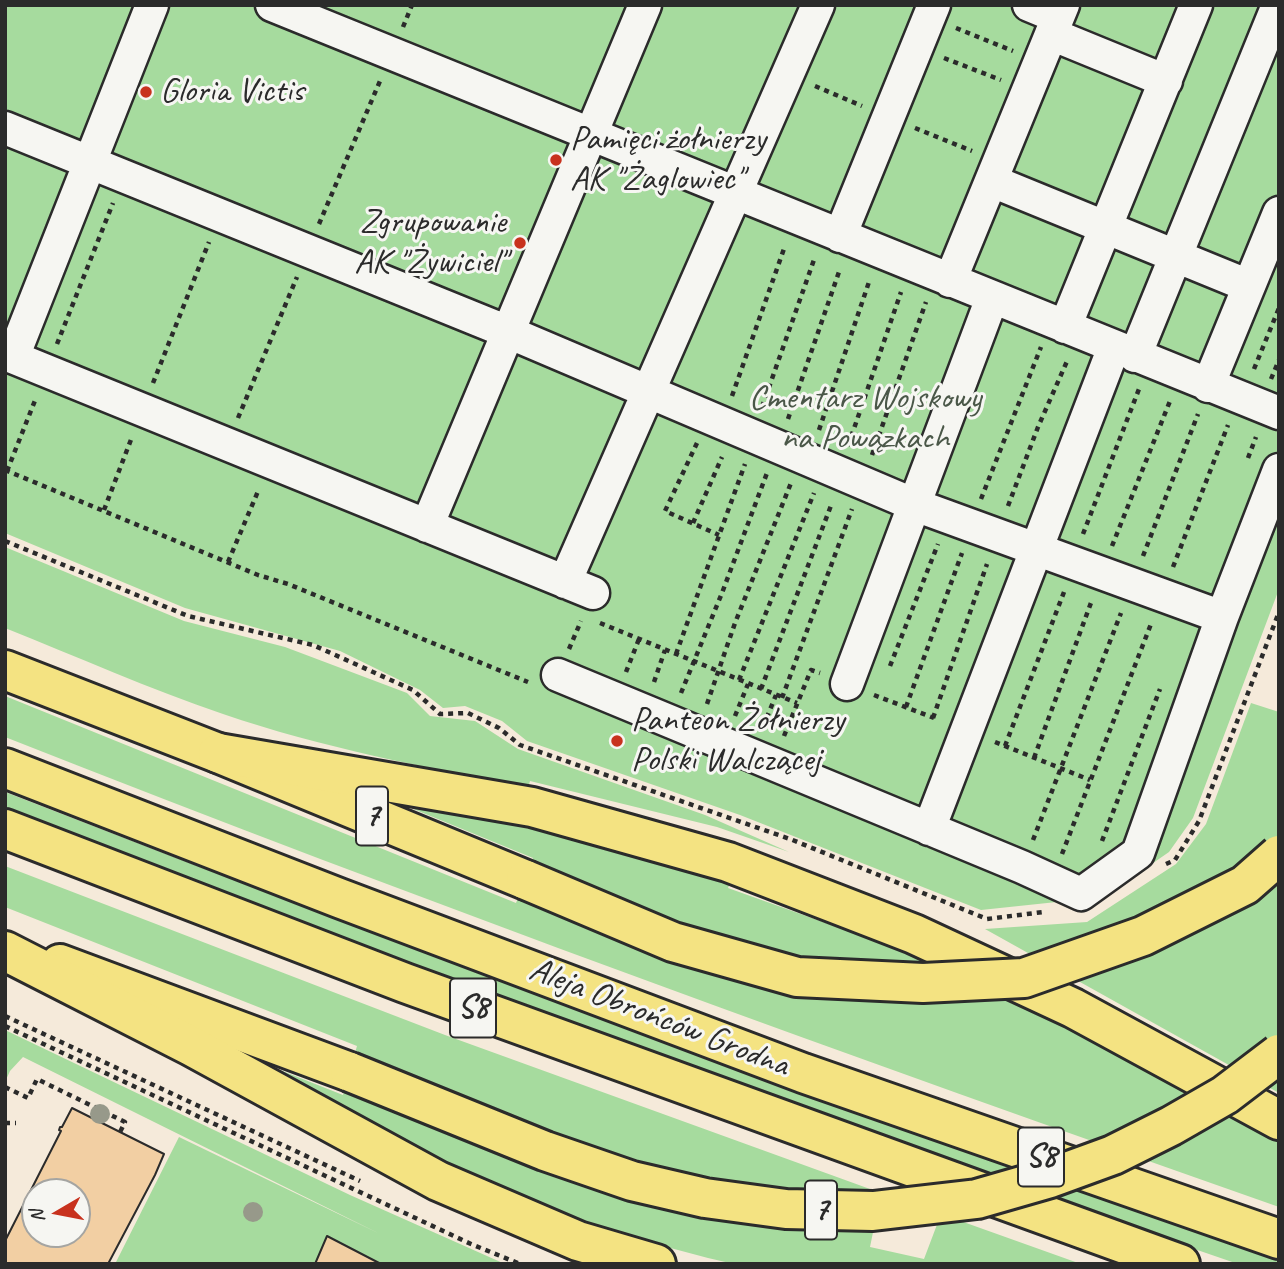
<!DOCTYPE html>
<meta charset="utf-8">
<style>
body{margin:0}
#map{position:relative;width:1284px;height:1269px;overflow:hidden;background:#f5eada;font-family:Caveat,sans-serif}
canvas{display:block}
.frame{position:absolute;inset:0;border:7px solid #2b2b2b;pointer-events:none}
.north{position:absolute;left:21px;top:1178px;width:70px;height:70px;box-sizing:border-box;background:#f6f6f2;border:2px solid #a5a5a2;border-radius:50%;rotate:260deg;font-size:19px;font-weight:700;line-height:28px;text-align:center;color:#2b2b2b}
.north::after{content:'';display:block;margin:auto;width:24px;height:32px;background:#c8321e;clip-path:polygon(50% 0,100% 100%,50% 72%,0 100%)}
</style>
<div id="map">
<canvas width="1284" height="1269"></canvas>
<div class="frame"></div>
<div class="north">N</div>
</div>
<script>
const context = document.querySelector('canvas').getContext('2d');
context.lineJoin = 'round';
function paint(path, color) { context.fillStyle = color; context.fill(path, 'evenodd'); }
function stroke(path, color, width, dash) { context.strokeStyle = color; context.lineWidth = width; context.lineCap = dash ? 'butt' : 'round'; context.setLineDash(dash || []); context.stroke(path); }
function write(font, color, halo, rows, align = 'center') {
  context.font = font + ' Caveat,sans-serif'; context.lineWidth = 6; context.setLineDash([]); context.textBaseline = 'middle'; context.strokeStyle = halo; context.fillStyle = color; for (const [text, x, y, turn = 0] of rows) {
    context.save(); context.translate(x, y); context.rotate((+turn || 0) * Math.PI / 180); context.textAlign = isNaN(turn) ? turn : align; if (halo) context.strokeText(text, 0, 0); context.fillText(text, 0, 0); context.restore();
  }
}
const green = new Path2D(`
 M5,5H1279V589L1193,818L1169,852L1130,879L1089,902L1085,899L981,910L740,815L527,741L502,721L465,706L443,708L420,690L340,651L185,608L5,533Z
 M5,547L184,621L285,647L407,693L430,716L475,721L518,749L705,815L789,852L717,827L530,781L528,788C426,767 322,748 223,714C149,689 78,657 5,628Z
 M5,696L516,903L533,858L367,790L536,826L731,881L728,888L893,947L1044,1018L1049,1013L1279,1135V1207C852,1057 426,903 5,737Z
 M1251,703L1279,712V1093L985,929L1087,922L1176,864L1206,824Z
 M5,792C427,955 851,1114 1279,1260V1264H1238C824,1122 411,973 5,809Z
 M5,866L445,1035L881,1193L870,1247L924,1259L941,1214L1081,1264H734L708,1258L633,1238L568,1217L493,1187L417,1149L275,1068L343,1095L357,1046L5,907Z
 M5,1030L350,1195L505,1264H115L179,1137L380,1234L23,1057L10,1071L5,1082Z`);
const building = new Path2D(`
 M72,1108L164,1154L155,1175L108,1264H5V1241L61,1131L59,1130L60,1127H62ZM35,1192H77V1234H35Z
 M327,1236L381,1264H315Z`);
const path = new Path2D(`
 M403,27L412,5
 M956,28L1013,51
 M944,58L1001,80
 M815,86L862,106
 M915,128L972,151
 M319,224L380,81
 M57,344L113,203
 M1254,369L1279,308
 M1271,379L1279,360
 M153,383L209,242
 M732,396L785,246
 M762,407L815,257
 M238,418L297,277
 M788,419L840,269
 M819,430L870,279
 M697,443L665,511L719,535
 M848,446L901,292
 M872,455L926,302
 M1248,458L1256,437
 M5,470L258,575L288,584L528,682
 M7,471L36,398
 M981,499L1041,347
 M1008,506L1038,427L1068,359
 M104,510L132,437
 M693,523L722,457
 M1083,534L1139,389
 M5,541L188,616L313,645L413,690L440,714L468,713L499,728L520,745L790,839L987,919L1043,912
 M1112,546L1170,401
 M1143,556L1198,414
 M228,562L259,489
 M1173,567L1228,425
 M600,623L797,703
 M569,649L581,621
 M676,654L745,464
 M890,666L938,544
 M626,672L639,639
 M739,680L814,493
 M654,682L665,650
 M761,689L832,503
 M681,693L722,593L767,473
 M874,695L934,718
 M782,698L852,509
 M707,704L735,623L791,483
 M906,707L962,553
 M735,716L748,684
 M933,718L987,564
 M763,727L776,695
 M784,736L811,670L820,673
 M995,742L1090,780
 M1005,746L1064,592
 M1034,758L1092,600
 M1033,840L1121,613
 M1102,841L1160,689
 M1062,854L1151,624
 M1166,864L1175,860L1199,821L1279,612
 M5,1016L360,1181
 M5,1026L471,1244L520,1264
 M5,1087L28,1098L37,1079L125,1122L120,1132
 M5,1123H16`);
const street = new Path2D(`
 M272,5L1279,413
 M1029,5L1058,17
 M1051,34L1166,81
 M5,128L508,332L915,505L1222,617
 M992,181L1249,286
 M840,236L934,5
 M950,281L1063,5
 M1065,327L1196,5
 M5,354L593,593
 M1135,356L1278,5
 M13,357L152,5
 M1208,386L1279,213
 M427,526L645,5
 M565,582L818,5
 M558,675L1022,867L1081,894L1138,853L1222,617L1279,470
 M847,684L992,298
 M929,829L1114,347`);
const primary = new Path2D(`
 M5,670L218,753L526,880
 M60,964L350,1072`);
const highway = new Path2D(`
 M218,753L532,807L728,862L914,934L1073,1008L1279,1120
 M5,768L339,898L803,1073L1279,1239
 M5,829L405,983L1180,1264
 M5,951L191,1046L438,1181L578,1241L656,1264`);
const primaryBridge = new Path2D(`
 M526,880L673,942L797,977L923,983L1024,978L1143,936L1245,885L1279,855
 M350,1072L545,1151L632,1181L705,1198L786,1209L873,1211L977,1199L1050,1178L1113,1155L1171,1126L1225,1095L1279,1054`);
const trees = [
 [100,1114],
 [253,1212]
];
const markers = [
 [146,92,7,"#c8321e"],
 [556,160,7,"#c8321e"],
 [520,243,7,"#c8321e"],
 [617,741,7,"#c8321e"]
];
const shields = [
 [372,816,32],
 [473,1008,46],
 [1041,1157,46],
 [821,1210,32]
];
const shieldNames = [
 ["7",372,816],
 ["S8",473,1008],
 ["S8",1041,1157],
 ["7",821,1210]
];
const poiNames = [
 ["Gloria Victis",160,92],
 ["Pamięci żołnierzy",570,140],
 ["AK \"Żaglowiec\"",570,180],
 ["Zgrupowanie",506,223,"right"],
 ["AK \"Żywiciel\"",506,263,"right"],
 ["Panteon Żołnierzy",631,721],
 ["Polski Walczącej",631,761]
];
const parkNames = [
 ["Cmentarz Wojskowy",865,399],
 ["na Powązkach",865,439]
];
const streetNames = [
 ["Aleja Obrońców Grodna",659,1018,21]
];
paint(green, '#a6db9e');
paint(building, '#f2cfa3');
stroke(building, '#2b2b2b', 2);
stroke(street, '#2b2b2b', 37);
stroke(primary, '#2b2b2b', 44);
stroke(highway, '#2b2b2b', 44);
stroke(path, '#2b2b2b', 4.5, [5, 5]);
stroke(street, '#f6f6f2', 32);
stroke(primary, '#f4e382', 38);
stroke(highway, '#f4e382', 38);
stroke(primaryBridge, '#2b2b2b', 44, []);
stroke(primaryBridge, '#f4e382', 38);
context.fillStyle = '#97998a';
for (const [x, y] of trees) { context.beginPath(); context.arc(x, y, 10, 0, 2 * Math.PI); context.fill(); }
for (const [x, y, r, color] of markers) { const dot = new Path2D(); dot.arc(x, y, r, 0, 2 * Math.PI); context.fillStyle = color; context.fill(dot); stroke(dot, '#f6f6f2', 2.5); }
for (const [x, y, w] of shields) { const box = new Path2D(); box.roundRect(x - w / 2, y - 29.5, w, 59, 5); context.fillStyle = '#f6f6f2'; context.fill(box); stroke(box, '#2b2b2b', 2); }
write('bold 33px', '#2b2b2b', null, shieldNames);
write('35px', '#2b2b2b', '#f6f6f2', poiNames, 'left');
write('35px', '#4a5748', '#f6f6f2', parkNames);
write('35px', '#2b2b2b', '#f6f6f2', streetNames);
</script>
